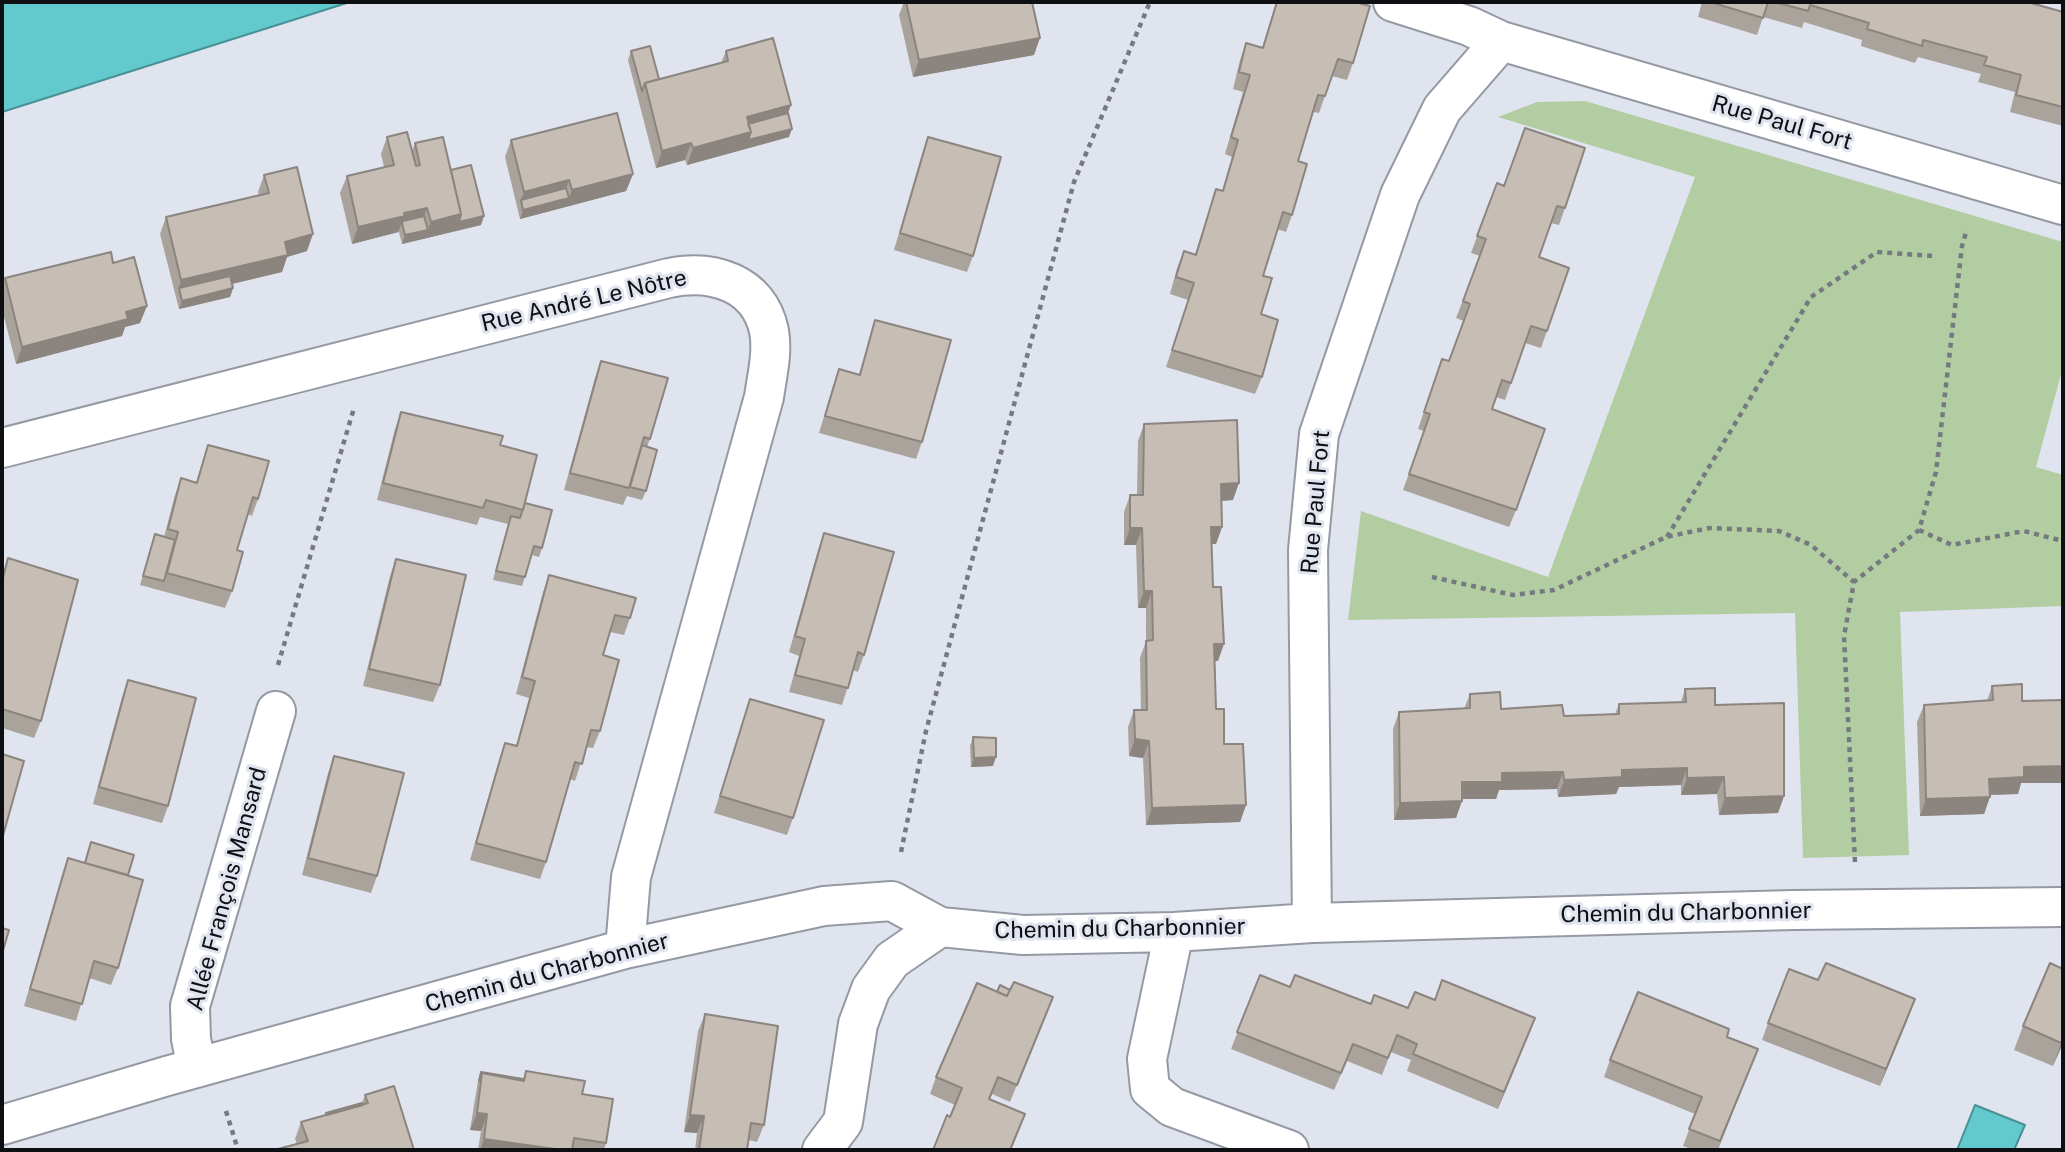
<!DOCTYPE html>
<meta charset="utf-8">
<style>
body{margin:0}
#map{position:relative;width:2065px;height:1152px;overflow:hidden;background:#e0e4ef;font-family:"Public Sans",sans-serif}
canvas{display:block}
.frame{position:absolute;inset:0;border:4px solid #0d0f12;pointer-events:none}
</style>
<div id="map">
<canvas width="2065" height="1152"></canvas>
<div class="frame"></div>
</div>
<script>
const context = document.querySelector('canvas').getContext('2d');
context.lineJoin = 'round';
function paint(path, color) { context.fillStyle = color; context.fill(path, 'evenodd'); }
function stroke(path, color, width, dash) { context.strokeStyle = color; context.lineWidth = width; context.lineCap = dash ? 'butt' : 'round'; context.setLineDash(dash || []); context.stroke(path); }
function write(font, color, halo, rows, align = 'center') {
  context.font = font + ' "Public Sans",sans-serif'; context.lineWidth = 6; context.setLineDash([]); context.textBaseline = 'middle'; context.strokeStyle = halo; context.fillStyle = color; for (const [text, x, y, turn = 0] of rows) {
    context.save(); context.translate(x, y); context.rotate((+turn || 0) * Math.PI / 180); context.textAlign = isNaN(turn) ? turn : align; if (halo) context.strokeText(text, 0, 0); context.fillText(text, 0, 0); context.restore();
  }
}
const green = new Path2D(`
 M1585,101L2063,242V367L2036,467L2063,475V606L1900,612L1909,855L1803,858L1795,613L1348,620L1361,511L1548,577L1695,177L1498,117L1537,102Z`);
const water = new Path2D(`
 M2,2H350L2,112Z
 M1975,1105L2025,1125L2014,1150H1957Z`);
const path = new Path2D(`
 M1919,530L1952,545L2024,531L2063,541
 M1667,537L1811,297L1877,252L1933,256
 M1432,577L1513,595L1554,590L1666,537L1709,528L1779,531L1811,545L1854,582
 M278,665L354,408
 M901,852L926,731L1074,182L1150,2
 M1855,862L1844,636L1854,582L1919,530L1936,472L1962,246L1967,229
 M226,1111L238,1150`);
const street = new Path2D(`
 M1393,2L1469,26L1501,41
 M2,448L669,278C711,269 759,282 769,331C773,352 767,376 764,397L631,877L625,949
 M1312,923L1308,550L1319,434L1400,195L1442,109L1501,41L2063,205
 M1174,932L1147,1059L1150,1089L1172,1107L1289,1150
 M197,1068L191,1039L190,1006L276,711
 M2,1125L167,1076L625,949L824,906L892,901L940,927L1023,935L1174,932L1312,923L1793,910L2063,907
 M822,1150L843,1122L858,1024L871,989L892,960L940,927`);
const wall = new Path2D(`
 M904,2H1032L1034,55L913,77L899,15Z
 M1276,2H1355L1353,63L1347,80L1332,76L1319,113L1313,112L1298,161L1292,215L1286,232L1277,229L1263,276L1261,314L1262,377L1255,394L1166,367L1188,300L1170,294L1177,268L1184,251L1195,254L1216,189L1222,191L1232,157L1225,154L1243,92L1233,89L1240,60L1246,43L1262,48Z
 M1702,2H2032L2031,3L2063,12V126L2010,112L2015,92L1978,82L1981,74L1918,57L1915,63L1861,46L1862,40L1804,22L1802,28L1763,17L1757,35L1698,17Z
 M631,51L659,79L721,63L726,51L788,113L789,137L687,165L685,160L656,168L628,60Z
 M387,137L412,151L415,143L451,170L481,225L402,244L399,232L352,244L340,193L347,176L384,167L381,154Z
 M928,137L973,256L967,272L894,250L922,154Z
 M511,140L633,174L626,191L520,219L505,157Z
 M264,175L307,251L287,257L282,272L232,284L233,288L230,297L179,309L160,234L166,217L259,195L258,192Z
 M1497,183L1565,208L1559,225L1551,223L1539,257L1547,331L1541,348L1525,343L1505,400L1496,397L1492,409L1516,510L1509,527L1403,490L1424,431L1418,429L1436,376L1449,361L1464,321L1456,318L1480,256L1471,253Z
 M113,263L140,323L125,327L122,336L16,364L2,309V286L5,278Z
 M875,320L922,442L916,459L819,433L833,386L839,369L859,374Z
 M601,361L650,439L647,447L646,491L642,500L627,496L623,505L564,490L595,378Z
 M401,412L500,445L542,548L539,557L532,555L522,586L493,580L508,524L480,517L477,525L377,500L395,429Z
 M1144,424L1233,500L1222,501V527L1216,544H1211L1218,661H1215L1216,709L1224,744L1246,805L1240,822L1146,825L1143,758L1129,756L1128,727L1134,710H1141L1140,658L1146,641V608H1138L1136,545H1124V512L1130,495H1137L1138,441Z
 M208,445L258,499L252,516L248,514L237,550L232,591L225,608L140,585L155,534L164,537L175,495L181,478L196,482Z
 M824,533L864,655L858,672L853,670L842,705L789,692L799,656L789,652L818,550Z
 M8,558L41,721L34,738L2,728V576Z
 M396,559L440,685L433,702L363,686L390,576Z
 M549,575L630,618L624,635L610,632L603,655L600,731L593,748L586,747L575,781L570,779L546,862L540,879L470,860L499,760L505,743L516,746L529,698L516,694L543,592Z
 M128,680L168,806L162,823L93,804L122,697Z
 M1992,686L2021,783L2018,794L1990,795L1984,814L1920,816L1917,722L1924,705L1987,701Z
 M1685,689L1715,705L1784,796L1778,813L1719,815L1717,794L1681,795V785L1619,787L1616,794L1558,797L1557,789L1499,790L1496,799H1462L1456,818L1394,820L1393,729L1399,712L1464,709L1470,694L1501,709L1564,716L1615,714L1619,704L1681,702Z
 M750,699L793,818L787,835L714,813Z
 M973,737L993,766L971,767L970,746Z
 M334,756L377,876L371,893L302,875L328,773Z
 M91,842L128,875L118,968L111,985L89,978L76,1021L24,1006L62,875L68,858L84,863Z
 M1260,975L1290,987L1370,1004L1374,995L1408,1008L1435,1000L1528,1035L1498,1109L1407,1071L1411,1060L1391,1052L1382,1075L1347,1061L1334,1090L1231,1049Z
 M1915,999L1880,1086L1762,1040L1768,1023Z
 M705,1014L764,1125L757,1142L749,1140L747,1150H695L697,1133L684,1132L698,1031Z
 M1046,1014L1010,1102L992,1094L990,1099L1019,1130L1011,1150H933L955,1105L930,1094L936,1077Z
 M2023,1026L2063,1043L2053,1066L2014,1050Z
 M1727,1037L1758,1049L1718,1150H1694L1683,1146L1695,1114L1604,1077L1610,1060Z
 M526,1071L582,1094L606,1143L604,1150H478L481,1131L470,1130L478,1081L481,1072L523,1079Z
 M365,1095L414,1150L297,1144L295,1139L301,1122L325,1115L326,1113L362,1103Z`);
const shadedWall = new Path2D(`
 M1040,38L1034,55L913,77L919,60Z
 M791,105L785,122L746,132L747,117Z
 M792,129L789,137L687,165L693,148L751,132Z
 M691,143L685,160L656,168L662,151Z
 M633,174L626,191L520,219L523,210L569,198L572,190Z
 M569,180L563,197L521,200L524,192Z
 M427,208L421,225L402,223L398,232L352,244L358,227Z
 M461,214L484,216L481,225L402,244L405,235L428,230L431,222Z
 M313,234L307,251L287,257L282,272L181,296L179,288L181,280L285,242Z
 M233,288L230,297L179,309L182,301Z
 M147,306L140,323L125,327L122,336L16,364L22,347L126,312Z
 M1239,483L1233,500L1215,501L1221,484Z
 M1211,527H1222L1216,544H1204Z
 M1130,528H1142L1136,545H1124Z
 M1144,591H1152L1146,608H1138Z
 M1214,644H1224L1218,661H1208Z
 M1135,739L1149,741L1143,758L1129,756Z
 M996,757L993,766L971,767L974,758Z
 M2063,766V783H2021L2018,794L1983,795L1989,779L2024,767Z
 M1687,768L1681,785L1619,787L1616,794L1558,797L1564,780L1622,770Z
 M1563,772L1557,789L1499,790L1496,799H1456L1462,782L1502,773Z
 M1724,777L1717,794L1681,795L1687,778Z
 M1784,796L1778,813L1719,815L1725,798Z
 M1990,797L1984,814L1920,816L1926,799Z
 M1462,801L1456,818L1394,820L1400,803Z
 M1246,805L1240,822L1146,825L1152,808Z
 M1915,999L1909,1016L1880,1086L1886,1069Z
 M1535,1018L1528,1035L1498,1109L1504,1092Z
 M2063,1038V1043L2053,1066Z
 M477,1113L487,1114L481,1131L470,1130Z
 M690,1115L704,1116L697,1133L684,1132Z
 M484,1139L562,1150H480Z`);
const building = new Path2D(`
 M906,2H1032L1040,38L919,60Z
 M1277,2H1355L1370,6L1353,63L1338,59L1325,96L1318,95L1298,161L1307,164L1292,215L1283,212L1263,276L1272,278L1261,314L1278,320L1262,377L1172,350L1194,283L1176,277L1184,251L1196,255L1216,189L1223,191L1238,140L1231,137L1250,75L1239,72L1246,43L1263,48Z
 M1710,2H1768L1763,18Z
 M1775,2H2032L2031,3L2063,12V107L2016,95L2021,75L1984,65L1987,57L1923,40L1922,46L1867,29L1869,23L1810,5L1808,11Z
 M773,38L791,105L747,117L751,132L693,148L691,143L662,151L645,83L728,61L726,51Z
 M650,46L659,79L645,83L642,91L631,51Z
 M617,113L633,174L572,190L569,180L524,192L511,140Z
 M788,113L792,129L748,140L751,132L748,124Z
 M1525,128L1585,148L1565,208L1557,206L1539,257L1569,268L1547,331L1531,326L1511,383L1502,380L1492,409L1545,429L1516,510L1409,474L1430,414L1424,412L1442,359L1449,361L1470,304L1463,301L1486,239L1477,236L1497,183L1504,186Z
 M407,132L416,166L420,165L415,143L443,137L461,214L431,222L427,208L404,213L405,216L358,227L347,176L394,165L387,137Z
 M928,137L1001,157L973,256L900,233Z
 M471,165L484,216L459,222L461,214L451,170Z
 M297,167L313,234L285,242L288,255L181,280L166,217L269,193L264,175Z
 M566,188L569,198L523,210L521,200Z
 M424,216L428,230L405,235L402,223L403,221Z
 M111,252L113,263L134,257L147,306L126,312L128,319L22,347L5,278Z
 M230,276L233,288L182,301L179,288Z
 M875,320L951,340L922,442L825,416L839,369L860,375Z
 M601,361L668,378L650,439L644,437L629,488L570,473Z
 M401,412L503,436L500,445L537,455L523,510L486,500L483,508L383,483Z
 M1237,420L1239,483L1221,484L1222,527H1211L1213,587H1221L1224,644H1214L1216,709H1224V744H1243L1246,805L1152,808L1149,741L1135,739L1134,710H1147L1146,641L1153,640L1152,591H1144L1142,528H1130V495H1143L1144,424Z
 M208,445L269,461L258,499L253,497L237,550L243,552L232,591L167,573L178,532L168,529L181,478L197,483Z
 M642,445L657,450L646,491L630,487Z
 M525,503L552,510L542,548L534,546L525,577L496,571L511,516L520,518Z
 M824,533L894,552L864,655L858,652L848,688L795,675L805,639L795,636Z
 M155,534L175,540L164,581L143,576Z
 M8,558L78,580L41,721L2,709V582Z
 M396,559L466,575L440,685L369,669Z
 M549,575L636,598L630,618L615,615L603,655L619,660L600,731L591,730L582,764L575,762L546,862L476,843L505,743L517,746L535,681L522,677Z
 M128,680L196,698L168,806L99,787Z
 M2022,684V701L2063,700V766L2024,767V777L1989,779L1990,797L1926,799L1924,705L1993,700L1992,686Z
 M1715,688V705L1784,703V796L1725,798L1724,777L1687,778V768L1622,770V777L1564,780L1563,772L1502,773V782H1462V801L1400,803L1399,712L1470,708V694L1500,692L1501,709L1562,705L1564,716L1619,714V704L1686,702L1685,689Z
 M750,699L824,720L793,818L720,796Z
 M973,737L996,738V757L974,758Z
 M2,754L24,761L2,839Z
 M334,756L404,773L377,876L308,858Z
 M91,842L134,855L128,875L85,863Z
 M68,858L143,880L118,968L94,961L82,1004L30,989Z
 M2,928L9,930L2,954Z
 M1826,963L1915,999L1886,1069L1768,1023L1789,969L1818,980Z
 M2050,963L2063,969V1038L2061,1043L2023,1026Z
 M1260,975L1290,987L1295,975L1371,1004L1374,995L1408,1008L1415,992L1435,1000L1442,980L1535,1018L1504,1092L1413,1054L1417,1044L1397,1035L1388,1058L1353,1044L1341,1073L1237,1032Z
 M1014,982L1053,997L1017,1085L998,1077L989,1099L1025,1114L1010,1150H933L947,1115L950,1117L962,1088L936,1077L977,983L1007,996Z
 M1000,985L1010,990L1007,996L997,992Z
 M1638,992L1729,1029L1727,1037L1758,1049L1720,1141L1689,1129L1702,1097L1610,1060Z
 M705,1014L778,1026L764,1125L751,1123L747,1150H699L704,1116L690,1115Z
 M526,1071L585,1081L582,1094L613,1099L606,1143L574,1138L572,1150H562L484,1139L487,1114L477,1113L482,1073L524,1081Z
 M481,1072L523,1079L522,1080L482,1073L479,1081Z
 M394,1086L414,1150H274L308,1141L301,1122L368,1103L365,1095Z
 M362,1103L363,1105L327,1115L326,1113Z`);
const streetNames = [
 ["Rue Paul Fort",1782,123,16],
 ["Rue André Le Nôtre",584,301,-13],
 ["Rue Paul Fort",1316,502,-85],
 ["Allée François Mansard",227,889,-75],
 ["Chemin du Charbonnier",1686,913,-1],
 ["Chemin du Charbonnier",1120,929,-1],
 ["Chemin du Charbonnier",547,973,-15]
];
paint(green, '#b2cda2');
paint(water, '#62c9cd');
stroke(water, '#489195', 2);
stroke(street, '#9499a3', 42);
stroke(path, '#767980', 4.5, [5, 5]);
stroke(street, '#fff', 38);
paint(wall, '#aaa39c');
paint(shadedWall, '#8b847f');
paint(building, '#c6bdb5');
stroke(building, '#8b847f', 2);
write('23px', '#0d0f12', '#e0e4ef', streetNames);
</script>
